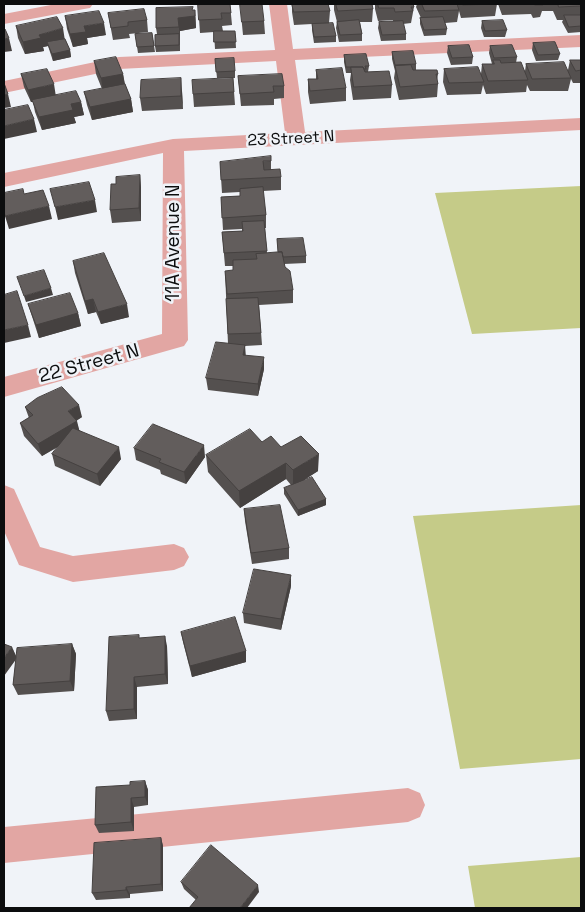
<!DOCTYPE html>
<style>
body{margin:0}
#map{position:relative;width:585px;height:912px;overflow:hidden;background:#f0f3f8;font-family:"Space Grotesk",sans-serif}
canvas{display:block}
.frame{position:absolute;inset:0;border:5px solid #0c0d0e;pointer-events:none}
</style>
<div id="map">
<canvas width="585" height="912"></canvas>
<div class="frame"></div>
</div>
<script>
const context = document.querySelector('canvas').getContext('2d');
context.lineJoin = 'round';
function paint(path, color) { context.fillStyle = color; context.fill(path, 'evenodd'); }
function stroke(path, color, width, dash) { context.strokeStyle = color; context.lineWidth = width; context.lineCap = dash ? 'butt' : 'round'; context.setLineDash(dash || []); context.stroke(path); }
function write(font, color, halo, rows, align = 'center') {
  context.font = font + ' "Space Grotesk",sans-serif'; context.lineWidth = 5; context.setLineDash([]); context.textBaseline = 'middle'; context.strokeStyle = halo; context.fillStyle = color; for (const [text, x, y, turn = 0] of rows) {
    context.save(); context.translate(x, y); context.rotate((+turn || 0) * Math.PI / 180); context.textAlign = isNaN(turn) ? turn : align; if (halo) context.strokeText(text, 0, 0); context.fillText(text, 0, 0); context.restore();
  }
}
const green = new Path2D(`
 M581,186V328L472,334L435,193Z
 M581,505V759L460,769L413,516Z
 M581,857V908H475L468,866Z`);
const minor = new Path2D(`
 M56,4H93L90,8L84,9L4,24V14Z
 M269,4H287L293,49L581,35V47L295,60L305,132L581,118V130L184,151L188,340L184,346L4,397V377L162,334L163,153L4,187V173L173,139L285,133L276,61L119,69L4,93V81L119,57L275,50Z
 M4,485L14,489L40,547L73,556L174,544L184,548L189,557L184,566L174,570L73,582L19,565L4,531Z
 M408,788L420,793L425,805L420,817L408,822L4,863V827Z`);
const wall = new Path2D(`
 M198,4H230L232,25L222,26L223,31H235L236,48L215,49L214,32L200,33Z
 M240,4L264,21L265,34L243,35Z
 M292,4H328L330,11L329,23L336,36V42L314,43L312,30V24L294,25L292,12Z
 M334,4H372L373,9L372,22H360L362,34V41L339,42L336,28L337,22L334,10Z
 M375,4H413L414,7L411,23L403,24L406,34V40L381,41L378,28L379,22L393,21V20L378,21L375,9Z
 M417,4H497L495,16L461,18L459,11L457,22L445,23L447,29L446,35L424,36L420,24V18H421L416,7Z
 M498,4H581V32L568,33L562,22L563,20H557L553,11H542L540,17L533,18L531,14L502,15Z
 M193,10H195L196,28L180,31V51L156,52L155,46L157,34L156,28Z
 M108,13L147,20L148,32L129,34L130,38L113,40Z
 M65,16L106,35L87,38L88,44L73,47L67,29Z
 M482,21L507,30L505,37H484L481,28Z
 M16,26L65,39L70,50L71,57L53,61L48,46L43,47L44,51L25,54L18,38Z
 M152,33L155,52L138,53L135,34Z
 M533,43L560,54L558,60L536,61L532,50Z
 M448,46L473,57L472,64L451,65L447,53Z
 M490,46L517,57L516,63L525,71L526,64L568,70L570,60H581V83H573L571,79L568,91H530L527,85L526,92L486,94L483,85L481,94L447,95L443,82L444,69L481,74L482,64H492L489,53Z
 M392,52L416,64V70L438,74L437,81L438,84L437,97L399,100L394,78L395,71L392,59Z
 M344,55L369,66L368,72L392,85L391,98L353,100L350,80L351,73H346L344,62Z
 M215,59L235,71V78H217Z
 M94,61L123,74L125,84L131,99L133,112L92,120L87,105L84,92L102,89L96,74Z
 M316,70L346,88V101L310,104L308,92V79H316Z
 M21,74L56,95L81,102L84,115L74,117L76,123L42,130L35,112L33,102H31L24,87Z
 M238,76L284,86V98L274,99V105L241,106Z
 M233,78L235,105L194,107L193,94Z
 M182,91L183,109L142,111L140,98Z
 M271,161V170L281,177V190L263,191L266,215V228H265L267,253L278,252L277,239L306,256V263L284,264L293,290V303L259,305L262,345L245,346V355L264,369L258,396L208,390L206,378L228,344L225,271H233V266H225L222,232L242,231V229L223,230L221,197L240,196V192L222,193L220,162Z
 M140,175L141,188V221L112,223L110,210L116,184Z
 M73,261L129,317L101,324L96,312L88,314L75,273Z
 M28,304L78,313L81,326L39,338Z
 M25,407L82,417L76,421L79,430L121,459L100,486L55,466L52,454L58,447L42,456L24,436L20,423L29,418Z
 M262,442L281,447L318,471L304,480L326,499V505L298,516L284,494V488L291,485L286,479L240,508L208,472L206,455Z
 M134,448L205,457L186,484L161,474L160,470L136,460Z
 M244,509L289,548V559L252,564L245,521Z
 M291,586L281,630L244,623L243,613Z
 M181,632L246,651V662L192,677L183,642Z
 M140,638L167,646L168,684L137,687V719L109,721L106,711Z
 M72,644L76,654L74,691L18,695L13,685L16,659L12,647L16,657Z
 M145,781L148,790V805L134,807V831L99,833L95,825L130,785Z
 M161,838L163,846V891L130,894V898L96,900L92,893Z
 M181,882L259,892L196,900L184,889Z`);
const shadedWall = new Path2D(`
 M195,10L196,28L180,31V39L178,18L193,16Z
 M104,23L106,35L87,38L88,44L73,47L70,34L84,26Z
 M63,28L65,41L47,42L48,46L43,47L44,51L25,54L23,42L39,35Z
 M9,38L12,51L4,52V39Z
 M70,50L71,57L53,61L52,54Z
 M123,74L125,87L103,91L101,78Z
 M181,78L182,91L183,109L181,96Z
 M54,84L56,97L32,100L33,102H31L28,90Z
 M8,94L11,107L4,108V95Z
 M131,99L133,112L92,120L90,107Z
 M81,102L84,115L74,117L76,123L42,130L39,117L71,104Z
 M34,119L37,132L4,139V126Z
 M140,175L141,188V221L139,208Z
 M95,200L97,212L58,220L55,207Z
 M49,206L52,219L9,229L5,216Z
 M51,288L53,295L26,302L24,296Z
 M93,299L96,312L88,314L85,301Z
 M127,304L129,317L101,324L98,312Z
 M78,313L81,326L39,338L36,325Z
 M28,325L31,337L4,343V330Z
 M245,345L246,358L243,355Z
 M264,357V369L258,396V384Z
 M79,405L82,417L71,424L68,411Z
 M77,421L80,433L42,456L38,444Z
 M204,445L205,457L186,484L184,472Z
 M119,447L121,459L100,486L97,474Z
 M319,454L318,471L293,487V470Z
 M286,463V479L240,508L239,491Z
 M326,499V505L298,516V510Z
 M291,575V586L281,630V619Z
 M165,636L167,646L168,684L165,674Z
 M72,644L76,654L74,691L70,681Z
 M12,647L17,658L4,676V658Z
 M246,651V662L192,677L190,666Z
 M134,677L137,687V719L134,709Z
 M145,781L148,790V805L145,797Z
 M131,798L134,807V831L131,822Z
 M161,838L163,846V891L161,884Z
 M258,885L259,892L247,908H240Z
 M126,887L130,894V898L126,890Z`);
const building = new Path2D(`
 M198,4H230L231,13H221L222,19L199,20Z
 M240,4H262L264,21L242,22Z
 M292,4H328L330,11L294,12Z
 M336,4H372L373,9L338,11Z
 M378,4H413L414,7H411L413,11L395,12L394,8H379Z
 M422,4H457L459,10L425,11Z
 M462,4H498L463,5Z
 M535,4H542L543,5H535Z
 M558,4H581V6L559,7Z
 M193,7L192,10H195V16L178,18L179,27L156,28V8Z
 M144,9L147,20L128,22V26L111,28L108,13Z
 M99,11L104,23L84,26L86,32L70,34L65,16Z
 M564,15H581V26L569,27Z
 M57,17L63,28L39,35L41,38L23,42L16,26Z
 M443,17L447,29L424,30L420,18Z
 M359,20L362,34L340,35L337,22Z
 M503,20L507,30L485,31L482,21Z
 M403,21L406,34L382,35L379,22Z
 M333,23L336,36L314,37L312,24Z
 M4,29H5L9,38L4,39Z
 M214,31H235L236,42H214Z
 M152,33L154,46L137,47L135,34Z
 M179,34V45L155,46V35Z
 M65,39L70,50L52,54L47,42Z
 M555,42L560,54L538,55L533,43Z
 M469,45L473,57L452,58L448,46Z
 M512,45L517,57L494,58L490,46Z
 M413,51L416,64L395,65L392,52Z
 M366,54L369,66H365L366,69H364L363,67H346L344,55Z
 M116,57L123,74L101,78L94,61Z
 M234,58L235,71L216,72L215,59Z
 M493,60H500L501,63L521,62L528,80L488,81L482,64H494Z
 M570,60H581V70L576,71Z
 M564,62L571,78L532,79L526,64Z
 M411,65L413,70H437L438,74H436L438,84L400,87L395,66Z
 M351,67H363L365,72L389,71L392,85L354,87Z
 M478,67L484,82L449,83L444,69Z
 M342,68L346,88L310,91L308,79H318L316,70Z
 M47,69L54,84L28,90L21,74Z
 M282,74L284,86H273L274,92L240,94L238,76Z
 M181,78V96L140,98L141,80Z
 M233,78L234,92L193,94L192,80Z
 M4,83L8,94L4,95Z
 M125,84L131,99L90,107L84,92Z
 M76,91L81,102L71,104L73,110L39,117L32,100Z
 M28,105L34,119L4,126V110Z
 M271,156V161H263L264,170L280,169L281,177L221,180L220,162Z
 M140,175L139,208L110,210L111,184H116V177Z
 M89,182L95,200L55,207L50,189Z
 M263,187L266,215L222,218L221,197L240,196V189Z
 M23,189L24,194L43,190L49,206L5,216L4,211V193Z
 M264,221L267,251L224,253L222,232L243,231L242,222Z
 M303,238L306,256L283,257L282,252H278L277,239Z
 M282,252L285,267L290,271L293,290L227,294L225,271L233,270V260L257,259L256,254Z
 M104,253L127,304L98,312L93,299L85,301L73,261Z
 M44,270L51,288L24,296L17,277Z
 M17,291L28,325L4,330V295Z
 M70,293L78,313L36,325L28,304Z
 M258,298L261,333L228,334L226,299Z
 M216,342L245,345L243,355L264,357L258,384L206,378Z
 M62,387L79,405L68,411L77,421L38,444L20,423L33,415L25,407L37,398Z
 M153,424L204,445L184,472L159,462L161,459L134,448Z
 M73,428L119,447L97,474L52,454Z
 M250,429L262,442L271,436L281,447L301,436L319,454L293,470L286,463L239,491L206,455Z
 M312,477L326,499L298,510L284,488Z
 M280,505L289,548L251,553L244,509Z
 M254,569L291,575L281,619L243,613Z
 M235,617L246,651L190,666L181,632Z
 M139,635V638L165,636V674L134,677V709L106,711L109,637Z
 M4,644L12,647L4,658Z
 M72,644L70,681L13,685L17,648Z
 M145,781V797L131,798V822L95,825L96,787L130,785V782Z
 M161,838V884L126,887V890L92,893L94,843Z
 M211,845L258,885L240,908H189L198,897L181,882Z`);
const farStreetnames = [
 ["23 Street N",291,139,-3]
];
const streetNames = [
 ["11A Avenue N",174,243,-90],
 ["22 Street N",89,364,-15]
];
paint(green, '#c5cb88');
paint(minor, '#e2a6a3');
paint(wall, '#54504f');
paint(shadedWall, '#454140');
paint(building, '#625d5c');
stroke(building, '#454140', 1);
write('16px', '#0c0d0e', '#f0f3f8', farStreetnames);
write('19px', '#0c0d0e', '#f0f3f8', streetNames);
</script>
